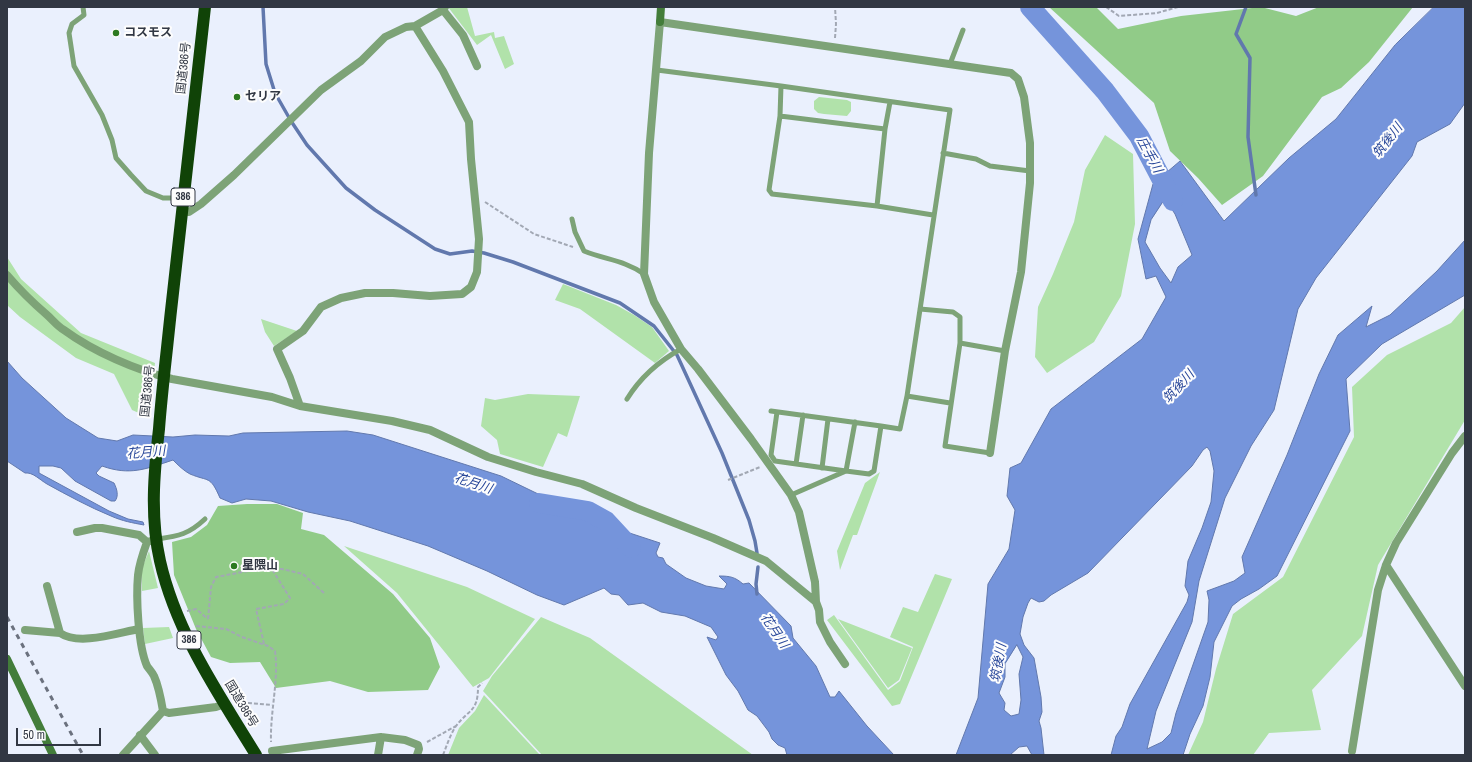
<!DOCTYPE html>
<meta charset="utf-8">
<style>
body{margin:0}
#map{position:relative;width:1472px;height:762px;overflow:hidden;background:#eaf0fd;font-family:"Archivo Narrow",sans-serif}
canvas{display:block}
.frame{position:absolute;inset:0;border:8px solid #313743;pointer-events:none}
.scale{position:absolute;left:16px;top:728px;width:85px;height:18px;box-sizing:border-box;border:2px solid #313743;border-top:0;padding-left:5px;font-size:12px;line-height:14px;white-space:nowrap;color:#313743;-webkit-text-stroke:3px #fdfdfd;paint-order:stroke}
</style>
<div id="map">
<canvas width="1472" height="762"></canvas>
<div class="frame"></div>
<div class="scale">50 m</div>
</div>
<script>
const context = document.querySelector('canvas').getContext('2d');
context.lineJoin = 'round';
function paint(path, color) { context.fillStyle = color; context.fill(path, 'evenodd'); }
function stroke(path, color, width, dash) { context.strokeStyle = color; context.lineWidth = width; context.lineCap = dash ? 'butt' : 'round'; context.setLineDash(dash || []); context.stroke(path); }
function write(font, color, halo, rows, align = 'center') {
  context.font = font + ' "Archivo Narrow","Noto Sans JP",sans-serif'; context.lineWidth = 4; context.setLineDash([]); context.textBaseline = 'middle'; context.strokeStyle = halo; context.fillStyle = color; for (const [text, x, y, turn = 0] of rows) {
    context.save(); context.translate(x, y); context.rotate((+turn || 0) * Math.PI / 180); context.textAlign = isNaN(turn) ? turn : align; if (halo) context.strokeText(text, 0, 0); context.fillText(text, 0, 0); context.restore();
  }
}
const green = new Path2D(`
 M448,7H467L475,36L494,32L495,38L504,36L514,64L505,69L491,35L477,45Z
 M819,97L847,100L851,102V111L847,116L824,114L818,113L814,109V101Z
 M1105,135L1133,154L1135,224L1121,296L1094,342L1047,373L1035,357L1038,307L1053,274L1074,222L1085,170Z
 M7,257L21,279L81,333L155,363L148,417L132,410L114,374L76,358L20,317L7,305Z
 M563,284L616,305L634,315L652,327L669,351L655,363L580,309L555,300Z
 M1465,307V420L1378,565L1362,636L1312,690L1321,730L1269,733L1253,755H1188L1203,722L1216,669L1233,614L1283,577L1354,437L1352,387L1387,355L1451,323Z
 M261,319L297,331L274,346L265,332Z
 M528,394L580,396L567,437L558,433L543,467L500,454L497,440L481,426L485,398L495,400Z
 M880,472L857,535H853L840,570L837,551L865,483Z
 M344,546L467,587L535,619L489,678L473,687L397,593Z
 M149,551L158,588L142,591V568Z
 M935,574L952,579L900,704L892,706L827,620L834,615L888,690L900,681L913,647L890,637L903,607L918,612Z
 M541,617L590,638L753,755H542L483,691L492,676Z
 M838,619L912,648L899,680L888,688Z
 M169,627L173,638L145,644L143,628Z
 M484,695L540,755H448L459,728L475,711Z`);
const forest = new Path2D(`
 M1049,7H1096L1118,29L1181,16L1261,7L1296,16L1319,7H1413L1369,62L1341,88L1322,97L1263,176L1222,205L1198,178L1170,151L1154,103Z
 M247,504H277L303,513L301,529L324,535L393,594L430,638L440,667L428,690L368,692L330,681L276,688L260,662L230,663L211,657L196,629L174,575L172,542L191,537L207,525L218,506Z`);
const water = new Path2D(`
 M1434,7H1465V103L1450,124L1417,142L1412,156L1316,278L1298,309L1274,410L1251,446L1225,498L1199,581L1192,622L1156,711L1147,749L1162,742L1171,733L1176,713L1208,622L1209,600L1207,591L1234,581L1245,573L1242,557L1287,455L1319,374L1338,335L1372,306L1366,327L1390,315L1437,271L1465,240V295L1382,344L1346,379L1350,431L1277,576L1259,589L1241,599L1232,606L1214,642L1210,677L1203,706L1190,734L1183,755H1111L1116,736L1122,727L1130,704L1187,602L1189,595L1185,586L1188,561L1202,528L1211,502L1214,471L1210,451L1207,447L1203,450L1192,466L1088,573L1051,595L1044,601L1039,602L1031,598L1028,603L1023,617L1020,634L1024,645L1034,658L1041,697L1042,712L1039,721L1041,728L1044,755H1032L1027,746L1019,747L1010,755H956L978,698L988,584L1009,549L1015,510L1007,496L1010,468L1021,463L1051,409L1142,339L1166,297L1156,276L1146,279L1138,239L1153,184L1180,161L1224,221L1289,158L1336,119L1395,45ZM1165,199L1175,214L1192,255L1178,267L1171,283L1160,268L1145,242L1151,220ZM1017,645L1023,657L1019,674L1021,700L1019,714L1011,716L1004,710L1005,703L999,693L1005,677V664Z
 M7,361L22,378L66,418L98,438L117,441L133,435L173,437L195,435L229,436L243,433L347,431L373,435L501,476L596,522L660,543L656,553L658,557L663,558L666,564L686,578L706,586L724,589L727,584L719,576C730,576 735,577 743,584L749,583L791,626L793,638L816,666L830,697H835L839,691L867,726L894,755H787L785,748L778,745L772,739L769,732L757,716L748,710L738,691L726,675L707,637L716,640L718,637L711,627L685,616L661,612L643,603L628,605L619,595L611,594L604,588L564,605L537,595L487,571L428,546L350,521L308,512L271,501L246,499L232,503L220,498C210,475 209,482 190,474C184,471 178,465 173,460C146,469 130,476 102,466L96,473L99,476L114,483C117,489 119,496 115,501H111L75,481L61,468L53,466H39V473L109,511L128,519L143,522L144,525C133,523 122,521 111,516C89,507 67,495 47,484C40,480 33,472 25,473L7,461Z`);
const stream = new Path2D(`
 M263,7L266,64L275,93L291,121L307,145L346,188L375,210L435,249L450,254L472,251L484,253L513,262L620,303L654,326L677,355L722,453L749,520L755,541L757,553
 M1246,7L1236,34L1250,58L1248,137L1256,195
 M757,594L756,584L758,567`);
const river = new Path2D(`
 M1030,7L1105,91L1139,136L1173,201
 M539,503L588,511L606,521L631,548`);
const path = new Path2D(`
 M1106,7L1119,16L1157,13L1178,7
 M835,38L836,24L835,7
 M485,202L534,234L573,247
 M728,480L760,467
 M187,611L196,609L208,619
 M208,619L211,587L216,577L264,568L282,569L303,574L324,593
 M196,626L226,629L242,637L268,646L275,651C279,680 270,712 271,742
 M264,644L256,609L284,604L290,598L272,569
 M236,702L272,705
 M427,742L456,726
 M443,755C447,745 450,735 456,726C469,709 478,712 478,687L482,683`);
const lane = new Path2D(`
 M83,7L84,15L72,24L69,33L74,66L102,115L112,140L116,158L131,175L146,191L163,198H183
 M950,64L963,30
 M657,70L781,86L780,116L769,190L772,194L877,206L933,215
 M781,86L950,110L907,396L900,429L881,426L874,471L869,474L846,471L791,495
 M780,116L885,129L877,206
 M885,129L890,102
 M943,153L976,159L990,166L1030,171
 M572,219L575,232L584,251C606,260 624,260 644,274
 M920,309L953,312L960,317V343L945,446L990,453
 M960,343L1005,351
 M907,396L950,403
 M627,399C640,378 659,361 681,349
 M771,411L881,426
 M777,412L771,455L775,461L846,471L855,422
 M796,464L803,415
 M822,468L828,419
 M158,539C179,536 189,534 205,519`);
const street = new Path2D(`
 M443,10L463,35L477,66
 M181,211L189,212L201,204L234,175L321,90L361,61L385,37L406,27L415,26L443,10L445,7
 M7,275C19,289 32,302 46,314C52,319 57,326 64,330C94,352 136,370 172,379L272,397L300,406L392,421L430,430L488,457L536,472L582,484L636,508L713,538L766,561L816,602
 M300,406L290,378L277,349L303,331L321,307L341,298L365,293H393L430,296L462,294L471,287L477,272L479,239L471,159L469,122L443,71L415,26
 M77,532L95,528H102L139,535L147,542
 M1386,565L1465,686
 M47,586L60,633C79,646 117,633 139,629
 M25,630L60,633
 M845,664L830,642L820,622L819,610L816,602L815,582L799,512L791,495L751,439L698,369L681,349L654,302L644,274L649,153L660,22L1011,73L1018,79L1024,97L1030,143V183L1021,272L1005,351L990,453
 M163,711L169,713L216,707L225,704
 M140,735L155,755
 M272,751L381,737L405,740L418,745L419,749L417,755
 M1352,751L1378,590L1386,565L1396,543L1452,453L1465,436
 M123,755L163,711C161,699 159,687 154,676C152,672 149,669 147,666C138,646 136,597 138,575C139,564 143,553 147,542L158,539
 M378,755L381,737`);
const secondary = new Path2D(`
 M660,22L661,7
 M7,659L53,755`);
const highway = new Path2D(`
 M205,7C192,120 179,234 167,348C164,375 161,402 159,429C154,473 150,517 160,561C176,632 218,693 256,755`);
const rail = new Path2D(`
 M7,617L83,755`);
const markers = [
 [116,33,4,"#2c7920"],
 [237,97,4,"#2c7920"],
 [234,566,4,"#2c7920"]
];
const shields = [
 [183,197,24],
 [189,640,24]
];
const shieldNames = [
 ["386",183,197],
 ["386",189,640]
];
const poiNames = [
 ["コスモス",124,33],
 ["セリア",245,97],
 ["星隈山",242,566]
];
const streetNames = [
 ["国道386号",184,68,-84],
 ["国道386号",148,391,-84],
 ["国道386号",241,704,59]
];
const waterNames = [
 ["筑後川",1388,141,-52],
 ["庄手川",1149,155,62],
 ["筑後川",1179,387,-48],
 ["花月川",146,453,-5],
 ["花月川",473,484,18],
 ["花月川",774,631,56],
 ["筑後川",999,663,-80]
];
paint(green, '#b1e2aa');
paint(forest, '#91cb88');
paint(water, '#7594db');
stroke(water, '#6178ad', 1);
stroke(stream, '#6178ad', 3.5);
stroke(river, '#7594db', 20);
stroke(path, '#a2a8b4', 2, [4, 2]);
stroke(lane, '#7da377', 5);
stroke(street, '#7da377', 8);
stroke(secondary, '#437d3a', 8);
stroke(highway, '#104307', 12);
stroke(rail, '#6b717e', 3, [5, 5]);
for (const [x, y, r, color] of markers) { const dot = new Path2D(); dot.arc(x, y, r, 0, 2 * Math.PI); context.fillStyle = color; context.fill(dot); stroke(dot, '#fdfdfd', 1.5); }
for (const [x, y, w] of shields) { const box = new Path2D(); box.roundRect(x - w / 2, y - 9, w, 18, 3); context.fillStyle = '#fdfdfd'; context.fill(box); stroke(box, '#313743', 1); }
write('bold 11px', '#313743', null, shieldNames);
write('bold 12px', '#313743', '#fdfdfd', poiNames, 'left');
write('12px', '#313743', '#fdfdfd', streetNames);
write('italic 13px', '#274699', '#fdfdfd', waterNames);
</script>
